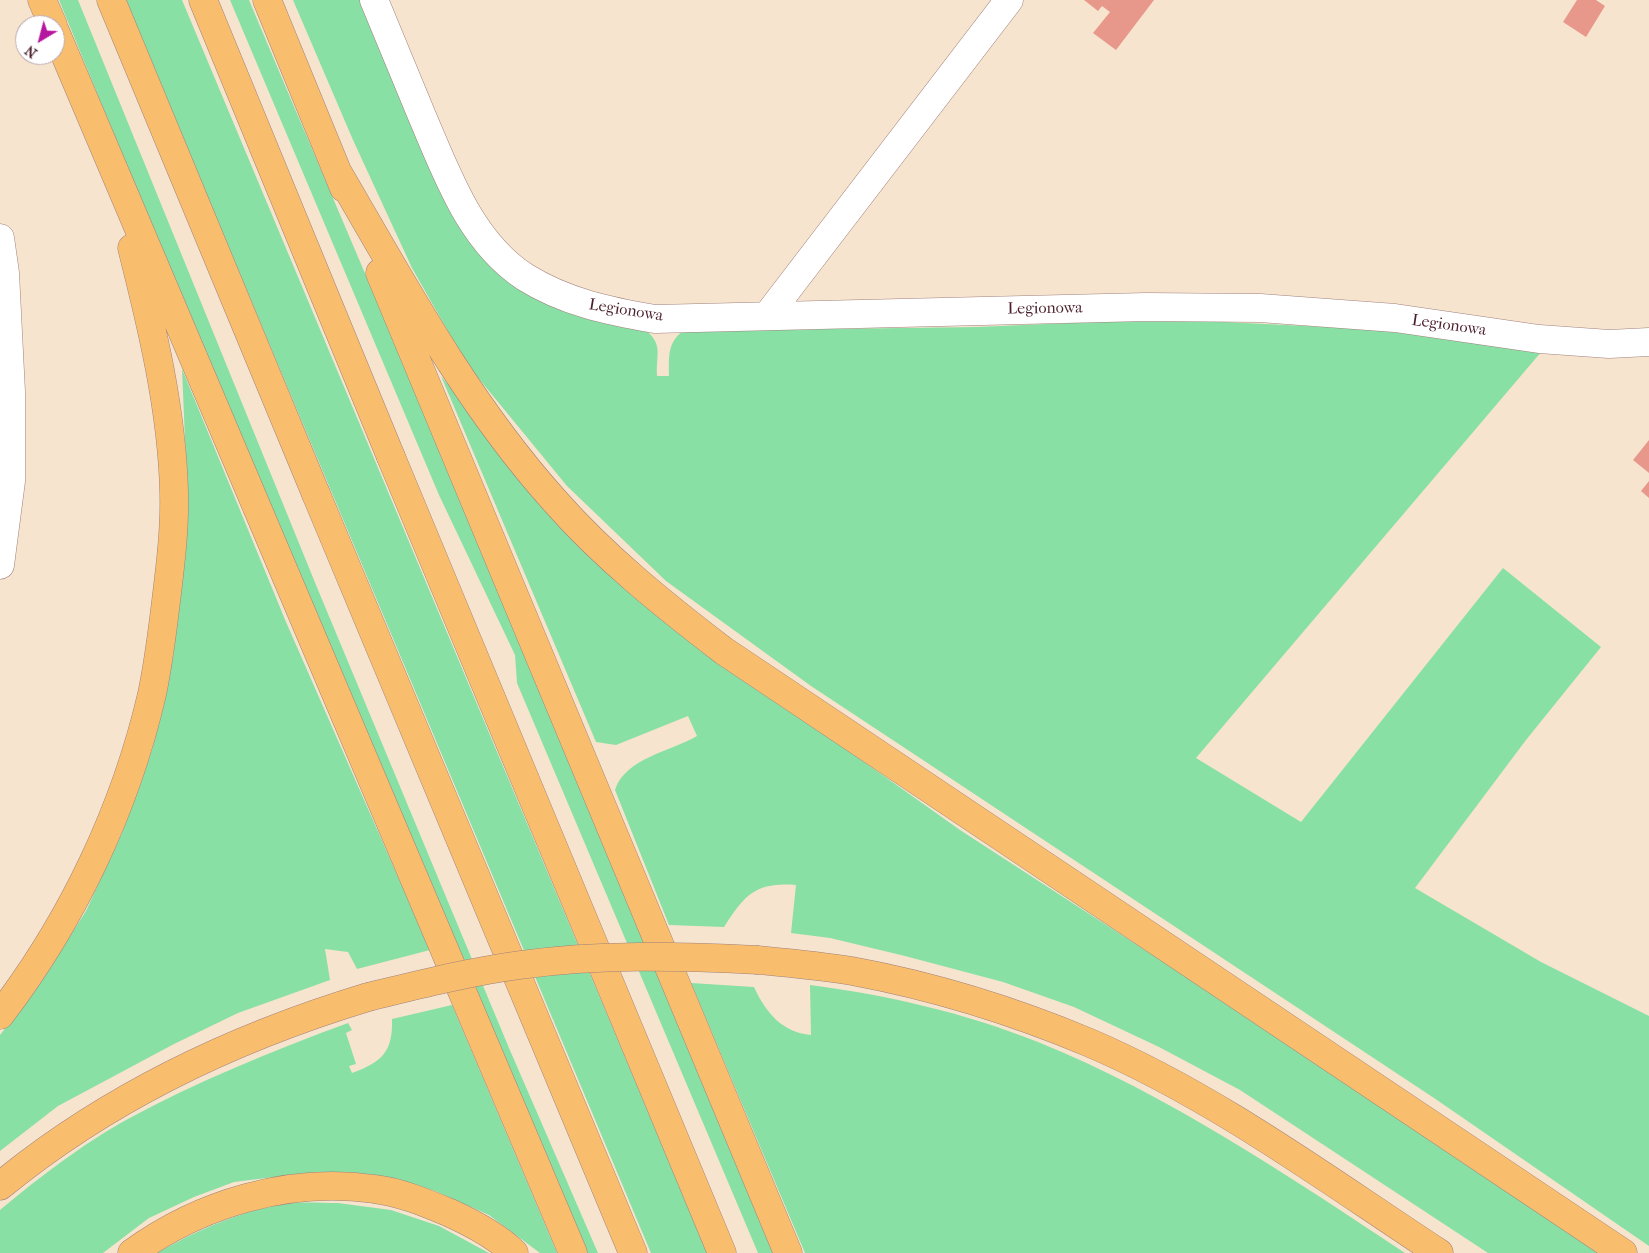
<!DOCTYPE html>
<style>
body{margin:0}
#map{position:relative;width:1649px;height:1253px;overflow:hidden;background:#f7e4cf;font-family:"IM FELL French Canon",serif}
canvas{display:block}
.north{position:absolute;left:15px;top:15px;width:50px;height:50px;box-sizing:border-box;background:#fff;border:1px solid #b7a5aa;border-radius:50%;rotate:217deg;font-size:14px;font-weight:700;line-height:20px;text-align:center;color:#4a1f2b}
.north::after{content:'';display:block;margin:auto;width:18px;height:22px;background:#b5179e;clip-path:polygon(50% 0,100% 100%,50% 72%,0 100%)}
</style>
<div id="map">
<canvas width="1649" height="1253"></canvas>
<div class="north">N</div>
</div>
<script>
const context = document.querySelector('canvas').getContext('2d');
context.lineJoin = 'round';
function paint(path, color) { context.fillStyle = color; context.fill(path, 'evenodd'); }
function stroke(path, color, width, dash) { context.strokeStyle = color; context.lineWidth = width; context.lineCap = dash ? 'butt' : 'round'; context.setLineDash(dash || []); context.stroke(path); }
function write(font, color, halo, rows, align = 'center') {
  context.font = font + ' "IM FELL French Canon",serif'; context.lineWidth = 5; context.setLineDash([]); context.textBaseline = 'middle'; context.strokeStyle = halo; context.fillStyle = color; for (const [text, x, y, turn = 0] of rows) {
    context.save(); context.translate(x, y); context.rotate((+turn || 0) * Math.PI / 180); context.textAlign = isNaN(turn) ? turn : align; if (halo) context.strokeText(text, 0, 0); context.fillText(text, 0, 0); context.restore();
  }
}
const green = new Path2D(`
 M59,0H78L316,585L509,1048L598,1253H583L179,293Z
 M125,0H182L707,1253H651Z
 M230,0H249C361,266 476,531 588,798C651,949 709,1103 774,1253H758L517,683L515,655L439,495Z
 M293,0H363L486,257L643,328C664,344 656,352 657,376H669C669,357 667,343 683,331L977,327L1161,319L1369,329L1542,351L1196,758L1301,822L1503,568L1601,647L1526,740L1415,888L1541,962L1649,1016V1246L1434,1098L811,686L666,581L567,486L466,363L412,268L353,140Z
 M182,369L286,622L430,950L357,969L348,952L325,949L330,980L238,1013L174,1044L58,1106L0,1151V1035L40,983L86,911L122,833L152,750L173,657L185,557L186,464Z
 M441,376L497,444L705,649L960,830L1322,1065L1603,1253H1488L1240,1090L1159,1047L1074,1007L1003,982L905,956L830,938L791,933L796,885C755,882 745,895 724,927L669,925L615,790C625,758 672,751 697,736L688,716L616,745L596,742Z
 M691,983L754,987C766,1013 782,1032 811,1035L810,985C888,995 965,1013 1038,1042C1169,1095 1287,1175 1405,1253H805Z
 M452,1005L557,1253H540L489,1215L435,1191L400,1181L368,1176L307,1173L234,1182L194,1197L149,1218L103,1253H0V1210C37,1179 84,1143 126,1120C198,1081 272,1051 348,1023L352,1030L346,1033L356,1064L349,1066L352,1073C382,1062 393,1052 392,1019Z
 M338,1203L391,1210L439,1226L489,1253H157C196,1231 235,1213 279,1205C298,1201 319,1203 338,1203Z`);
const building = new Path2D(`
 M1084,0H1154L1116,50L1093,33L1110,12L1102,6L1098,11Z
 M1577,0H1596L1605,6L1586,37L1563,22Z
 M1649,440V473L1633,460Z
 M1649,481V498L1641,491Z`);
const minor = new Path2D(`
 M374,0C390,39 406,77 422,116C447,174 470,241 525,277C565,302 608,311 655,319L1146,307L1260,308L1395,318L1539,339L1609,344L1649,342
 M0,238L5,273L11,392V481L0,565
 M767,316L1009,0`);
const major = new Path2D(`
 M111,0L316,494
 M203,0L391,457`);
const highway = new Path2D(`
 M42,0L53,25
 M267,0L344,188
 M55,31L573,1253
 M337,171C403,284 466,402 554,500C604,557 664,605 724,651L1623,1253
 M380,273L788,1253
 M391,457L722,1253
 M316,494L633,1253
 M758,960C789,963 821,966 852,971C933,986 1014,1011 1090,1043C1214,1096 1326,1179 1439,1253
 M0,1015C72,921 125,810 152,694C159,661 163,627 167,593C171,560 175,526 174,492C172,410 152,327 132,248
 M0,1186C107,1098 236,1037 368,997
 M132,1253C201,1203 289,1177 374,1189C400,1192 426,1203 450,1213C472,1223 497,1236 514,1253`);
const highwayBridge = new Path2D(`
 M368,997C418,985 468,972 520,965C599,954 678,956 758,960`);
const streetNames = [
 ["Legionowa",1045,309,-1],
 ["Legionowa",626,311,9],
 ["Legionowa",1449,326,8]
];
paint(green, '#89e0a4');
paint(building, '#e7988b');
stroke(minor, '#a0827d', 29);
stroke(major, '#a0827d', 29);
stroke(highway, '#a0827d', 29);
stroke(minor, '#fff', 28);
stroke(major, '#f9be6d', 28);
stroke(highway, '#f9be6d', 28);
stroke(highwayBridge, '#a0827d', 29, []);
stroke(highwayBridge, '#f9be6d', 28);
write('16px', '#4a1f2b', '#fff', streetNames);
</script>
